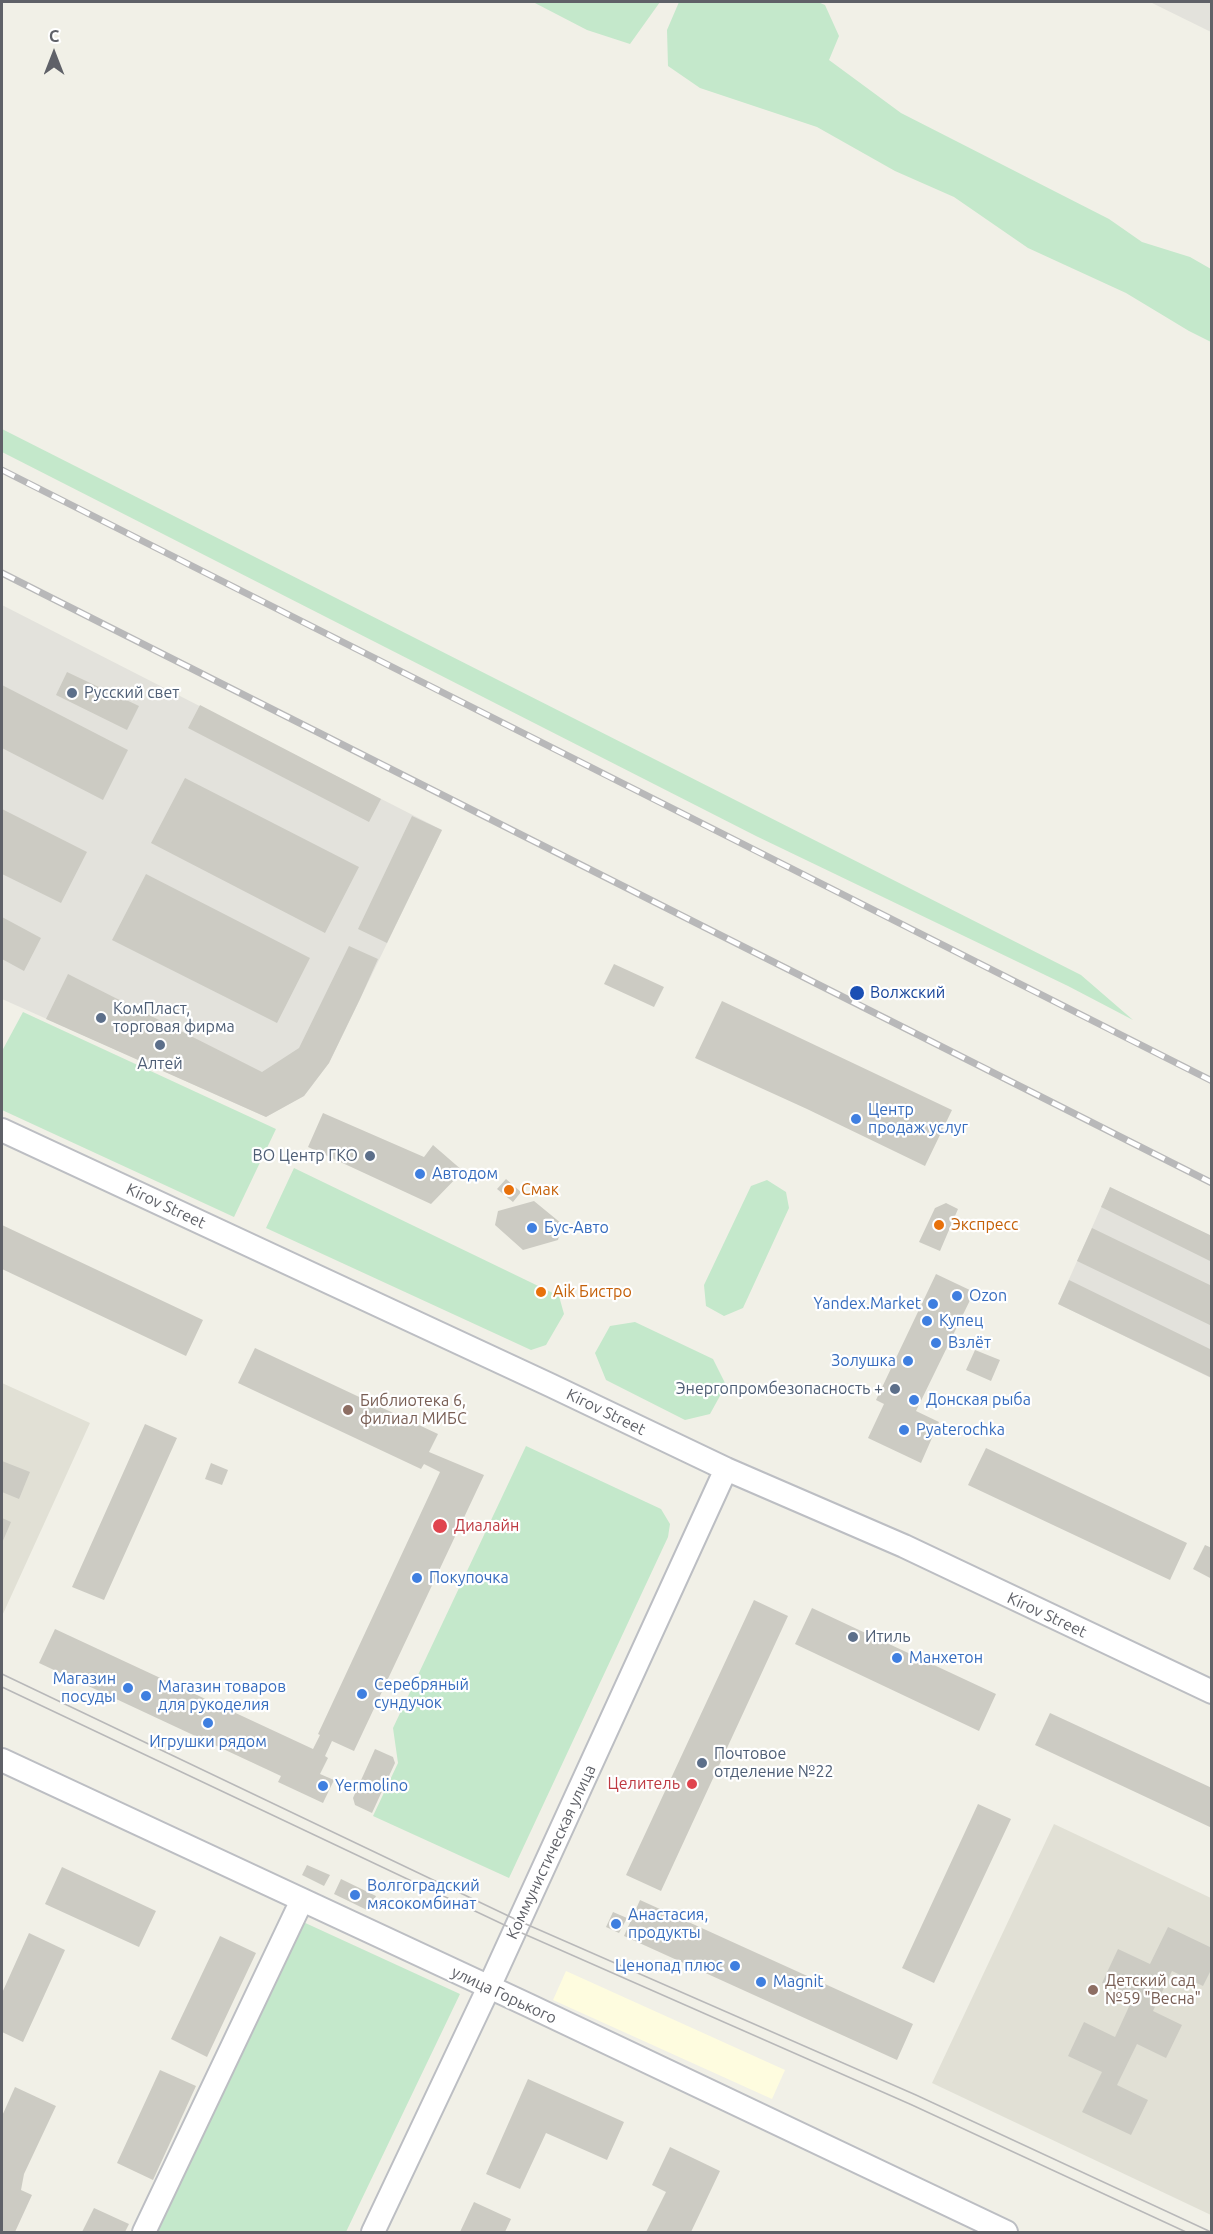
<!DOCTYPE html>
<meta charset="utf-8">
<style>
body{margin:0}
#map{position:relative;width:1213px;height:2234px;overflow:hidden;background:#f1f0e7;font-family:Ubuntu,sans-serif}
canvas{display:block}
.frame{position:absolute;inset:0;border:3px solid #5f6168;pointer-events:none}
.north{position:absolute;left:24px;top:24px;width:60px;height:60px;-webkit-text-stroke:4px #fff;paint-order:stroke;rotate:0deg;font-size:16px;font-weight:700;line-height:24px;text-align:center;color:#5f6168}
.north::after{content:'';display:block;margin:auto;width:21px;height:27px;background:#5f6168;clip-path:polygon(50% 0,100% 100%,50% 72%,0 100%)}
</style>
<div id="map">
<canvas width="1213" height="2234"></canvas>
<div class="frame"></div>
<div class="north">С</div>
</div>
<script>
const context = document.querySelector('canvas').getContext('2d');
context.lineJoin = 'round';
function paint(path, color) { context.fillStyle = color; context.fill(path, 'evenodd'); }
function stroke(path, color, width, dash) { context.strokeStyle = color; context.lineWidth = width; context.lineCap = dash ? 'butt' : 'round'; context.setLineDash(dash || []); context.stroke(path); }
function write(font, color, halo, rows, align = 'center') {
  context.font = font + ' Ubuntu,sans-serif'; context.lineWidth = 4.5; context.setLineDash([]); context.textBaseline = 'middle'; context.strokeStyle = halo; context.fillStyle = color; for (const [text, x, y, turn = 0] of rows) {
    context.save(); context.translate(x, y); context.rotate((+turn || 0) * Math.PI / 180); context.textAlign = isNaN(turn) ? turn : align; if (halo) context.strokeText(text, 0, 0); context.fillText(text, 0, 0); context.restore();
  }
}
const commercial = new Path2D(`
 M566,1971L785,2070L772,2099L553,2000Z`);
const industrial = new Path2D(`
 M1150,2H1211V32Z
 M2,605L442,830L329,1063L304,1096L266,1117L2,999Z
 M1110,1187L1211,1236V1378L1058,1304Z`);
const education = new Path2D(`
 M2,1383L90,1423L2,1616Z
 M1054,1824L1211,1898V2215L932,2083Z`);
const green = new Path2D(`
 M533,2H660L630,44L587,30Z
 M679,2H818L825,5L839,36L829,60L901,113L1109,219L1142,242L1190,257L1211,269V342L1189,331L1126,293L1028,248L954,197L895,171L817,127L700,88L668,66L667,30Z
 M2,429L1081,975L1133,1020L1068,986L756,836L2,452Z
 M23,1012L276,1129L234,1217L2,1110V1051Z
 M294,1168L559,1296L564,1314L546,1345L531,1350L266,1228Z
 M767,1180L786,1192L789,1208L743,1308L724,1316L706,1306L704,1285L751,1186Z
 M635,1322L713,1359L726,1385L710,1414L685,1420L606,1380L595,1353L610,1326Z
 M526,1446L661,1509L670,1524L668,1537L509,1878L373,1816L398,1763L393,1728Z
 M301,1921L460,1994L346,2232H157Z`);
const building = new Path2D(`
 M67,672L139,706L127,730L56,695Z
 M2,685L128,750L103,800L2,748Z
 M200,705L381,799L369,822L188,728Z
 M185,778L359,867L325,933L151,843Z
 M2,809L87,852L61,903L2,874Z
 M412,816L442,830L387,943L358,929Z
 M146,874L310,958L277,1023L112,940Z
 M2,917L41,938L24,971L2,959Z
 M349,946L378,959L360,999L329,1063L304,1096L266,1117L46,1019L68,974L262,1072L299,1048Z
 M614,964L664,987L654,1007L604,984Z
 M722,1001L952,1110L925,1166L807,1109L695,1058Z
 M323,1113L424,1157L433,1145L463,1171L431,1204L308,1147Z
 M506,1179L521,1192L513,1202L497,1189Z
 M1110,1187L1212,1236V1262L1101,1207Z
 M534,1201L562,1224L558,1240L523,1250L495,1225L498,1211Z
 M946,1203L958,1209L940,1251L919,1242L935,1208Z
 M2,1225L203,1320L186,1356L2,1269Z
 M1092,1228L1212,1286V1326L1077,1261Z
 M936,1274L974,1292L916,1411L939,1422L921,1463L868,1438L884,1404L876,1400Z
 M1069,1280L1212,1350V1378L1058,1304Z
 M255,1348L438,1434L429,1452L484,1475L354,1751L332,1741L325,1756L328,1758L320,1774L334,1780L323,1803L278,1782L281,1776L39,1663L55,1629L313,1749L320,1735L318,1734L440,1472L424,1464L421,1469L238,1383Z
 M975,1350L1000,1360L991,1381L966,1370Z
 M145,1424L177,1438L104,1600L72,1587Z
 M986,1448L1187,1543L1170,1580L968,1485Z
 M2,1461L30,1472L19,1499L2,1492Z
 M211,1463L228,1470L222,1485L205,1479Z
 M2,1518L11,1522L2,1543Z
 M1205,1545L1212,1548V1579L1193,1569Z
 M754,1600L788,1616L661,1891L626,1875Z
 M812,1608L996,1694L979,1731L795,1644Z
 M1050,1713L1212,1788V1828L1035,1745Z
 M375,1749L393,1757L395,1763L372,1813L355,1805L353,1798Z
 M978,1804L1011,1819L934,1983L902,1968Z
 M307,1865L330,1875L324,1886L302,1875Z
 M62,1867L156,1911L139,1947L45,1904Z
 M341,1879L376,1896L369,1911L334,1894Z
 M640,1900L913,2024L897,2060L624,1936Z
 M613,1912L627,1918L619,1933L606,1927Z
 M1168,1927L1212,1948V1968L1203,1986L1172,1971L1153,2011L1182,2025L1166,2058L1137,2044L1117,2085L1148,2100L1131,2135L1082,2112L1102,2072L1068,2056L1084,2022L1115,2037L1133,1998L1102,1983L1118,1949L1150,1964Z
 M29,1933L65,1950L23,2042L2,2032V1993Z
 M220,1936L256,1953L207,2057L171,2039Z
 M160,2070L196,2086L153,2180L117,2163Z
 M528,2079L624,2122L607,2160L546,2133L520,2189L486,2174Z
 M15,2087L56,2106L24,2174L21,2190L32,2195L15,2232H2V2116Z
 M670,2147L720,2171L691,2232H646L666,2192L652,2185Z
 M474,2202L511,2219L505,2232H460Z
 M94,2208L129,2224L125,2232H82Z`);
const minor = new Path2D(`
 M2,1130L550,1385L726,1469L904,1546L1212,1692
 M2,1760L528,2005L1006,2232
 M144,2232L302,1900
 M373,2232L489,1987L726,1469`);
const tram = new Path2D(`
 M2,1674L519,1921L916,2095L1211,2232
 M2,1687L515,1930L912,2105L1186,2232`);
const rail = new Path2D(`
 M2,470L1212,1081
 M2,573L1212,1183`);
const markers = [
 [72,693,6,"#5c6f8a"],
 [857,993,8,"#1a4fb4"],
 [101,1018,6,"#5c6f8a"],
 [160,1045,6,"#5c6f8a"],
 [856,1119,6,"#3f7fe0"],
 [370,1156,6,"#5c6f8a"],
 [420,1174,6,"#3f7fe0"],
 [509,1190,6,"#e8710a"],
 [939,1225,6,"#e8710a"],
 [532,1228,6,"#3f7fe0"],
 [541,1292,6,"#e8710a"],
 [957,1296,6,"#3f7fe0"],
 [933,1304,6,"#3f7fe0"],
 [927,1321,6,"#3f7fe0"],
 [936,1343,6,"#3f7fe0"],
 [908,1361,6,"#3f7fe0"],
 [895,1389,6,"#5c6f8a"],
 [914,1400,6,"#3f7fe0"],
 [348,1410,6,"#8d6e63"],
 [904,1430,6,"#3f7fe0"],
 [440,1526,8,"#e0444e"],
 [417,1578,6,"#3f7fe0"],
 [853,1637,6,"#5c6f8a"],
 [897,1658,6,"#3f7fe0"],
 [128,1688,6,"#3f7fe0"],
 [362,1694,6,"#3f7fe0"],
 [146,1696,6,"#3f7fe0"],
 [208,1723,6,"#3f7fe0"],
 [702,1763,6,"#5c6f8a"],
 [692,1784,6,"#e0444e"],
 [323,1786,6,"#3f7fe0"],
 [355,1895,6,"#3f7fe0"],
 [616,1924,6,"#3f7fe0"],
 [735,1966,6,"#3f7fe0"],
 [761,1982,6,"#3f7fe0"],
 [1093,1990,6,"#8d6e63"]
];
const serviceNames = [
 ["Русский свет",84,693],
 ["КомПласт,",113,1009],
 ["торговая фирма",113,1027],
 ["Алтей",160,1064,"center"],
 ["ВО Центр ГКО",358,1156,"right"],
 ["Энергопромбезопасность +",883,1389,"right"],
 ["Итиль",865,1637],
 ["Почтовое",714,1754],
 ["отделение №22",714,1772]
];
const transitNames = [
 ["Волжский",870,993]
];
const shopNames = [
 ["Центр",868,1110],
 ["продаж услуг",868,1128],
 ["Автодом",432,1174],
 ["Бус-Авто",544,1228],
 ["Ozon",969,1296],
 ["Yandex.Market",921,1304,"right"],
 ["Купец",939,1321],
 ["Взлёт",948,1343],
 ["Золушка",896,1361,"right"],
 ["Донская рыба",926,1400],
 ["Pyaterochka",916,1430],
 ["Покупочка",429,1578],
 ["Манхетон",909,1658],
 ["Магазин",116,1679,"right"],
 ["посуды",116,1697,"right"],
 ["Серебряный",374,1685],
 ["сундучок",374,1703],
 ["Магазин товаров",158,1687],
 ["для рукоделия",158,1705],
 ["Игрушки рядом",208,1742,"center"],
 ["Yermolino",335,1786],
 ["Волгоградский",367,1886],
 ["мясокомбинат",367,1904],
 ["Анастасия,",628,1915],
 ["продукты",628,1933],
 ["Ценопад плюс",723,1966,"right"],
 ["Magnit",773,1982]
];
const foodNames = [
 ["Смак",521,1190],
 ["Экспресс",951,1225],
 ["Aik Бистро",553,1292]
];
const streetNames = [
 ["Kirov Street",166,1206,25],
 ["Kirov Street",606,1412,26],
 ["Kirov Street",1047,1615,25],
 ["Коммунистическая улица",551,1852,-65],
 ["улица Горького",504,1995,25]
];
const educationNames = [
 ["Библиотека 6,",360,1401],
 ["филиал МИБС",360,1419],
 ["Детский сад",1105,1981],
 ["№59 \"Весна\"",1105,1999]
];
const healthNames = [
 ["Диалайн",454,1526],
 ["Целитель",680,1784,"right"]
];
paint(commercial, '#fefcdf');
paint(industrial, '#e3e2dc');
paint(education, '#e1e0d5');
paint(green, '#c4e8cb');
paint(building, '#cccbc3');
stroke(minor, '#bcbec3', 26);
stroke(minor, '#fff', 22);
stroke(tram, '#b8b8b9', 1.5);
stroke(rail, '#b8b8b9', 7);
stroke(rail, '#fff', 4.5, [14]);
for (const [x, y, r, color] of markers) { const dot = new Path2D(); dot.arc(x, y, r, 0, 2 * Math.PI); context.fillStyle = color; context.fill(dot); stroke(dot, '#fff', 2); }
write('16px', '#4e5e75', '#fff', serviceNames, 'left');
write('16px', '#164399', '#fff', transitNames, 'left');
write('16px', '#366cbe', '#fff', shopNames, 'left');
write('16px', '#c56008', '#fff', foodNames, 'left');
write('16px', '#5f6168', '#fff', streetNames);
write('16px', '#785e54', '#fff', educationNames, 'left');
write('16px', '#be3a42', '#fff', healthNames, 'left');
</script>
